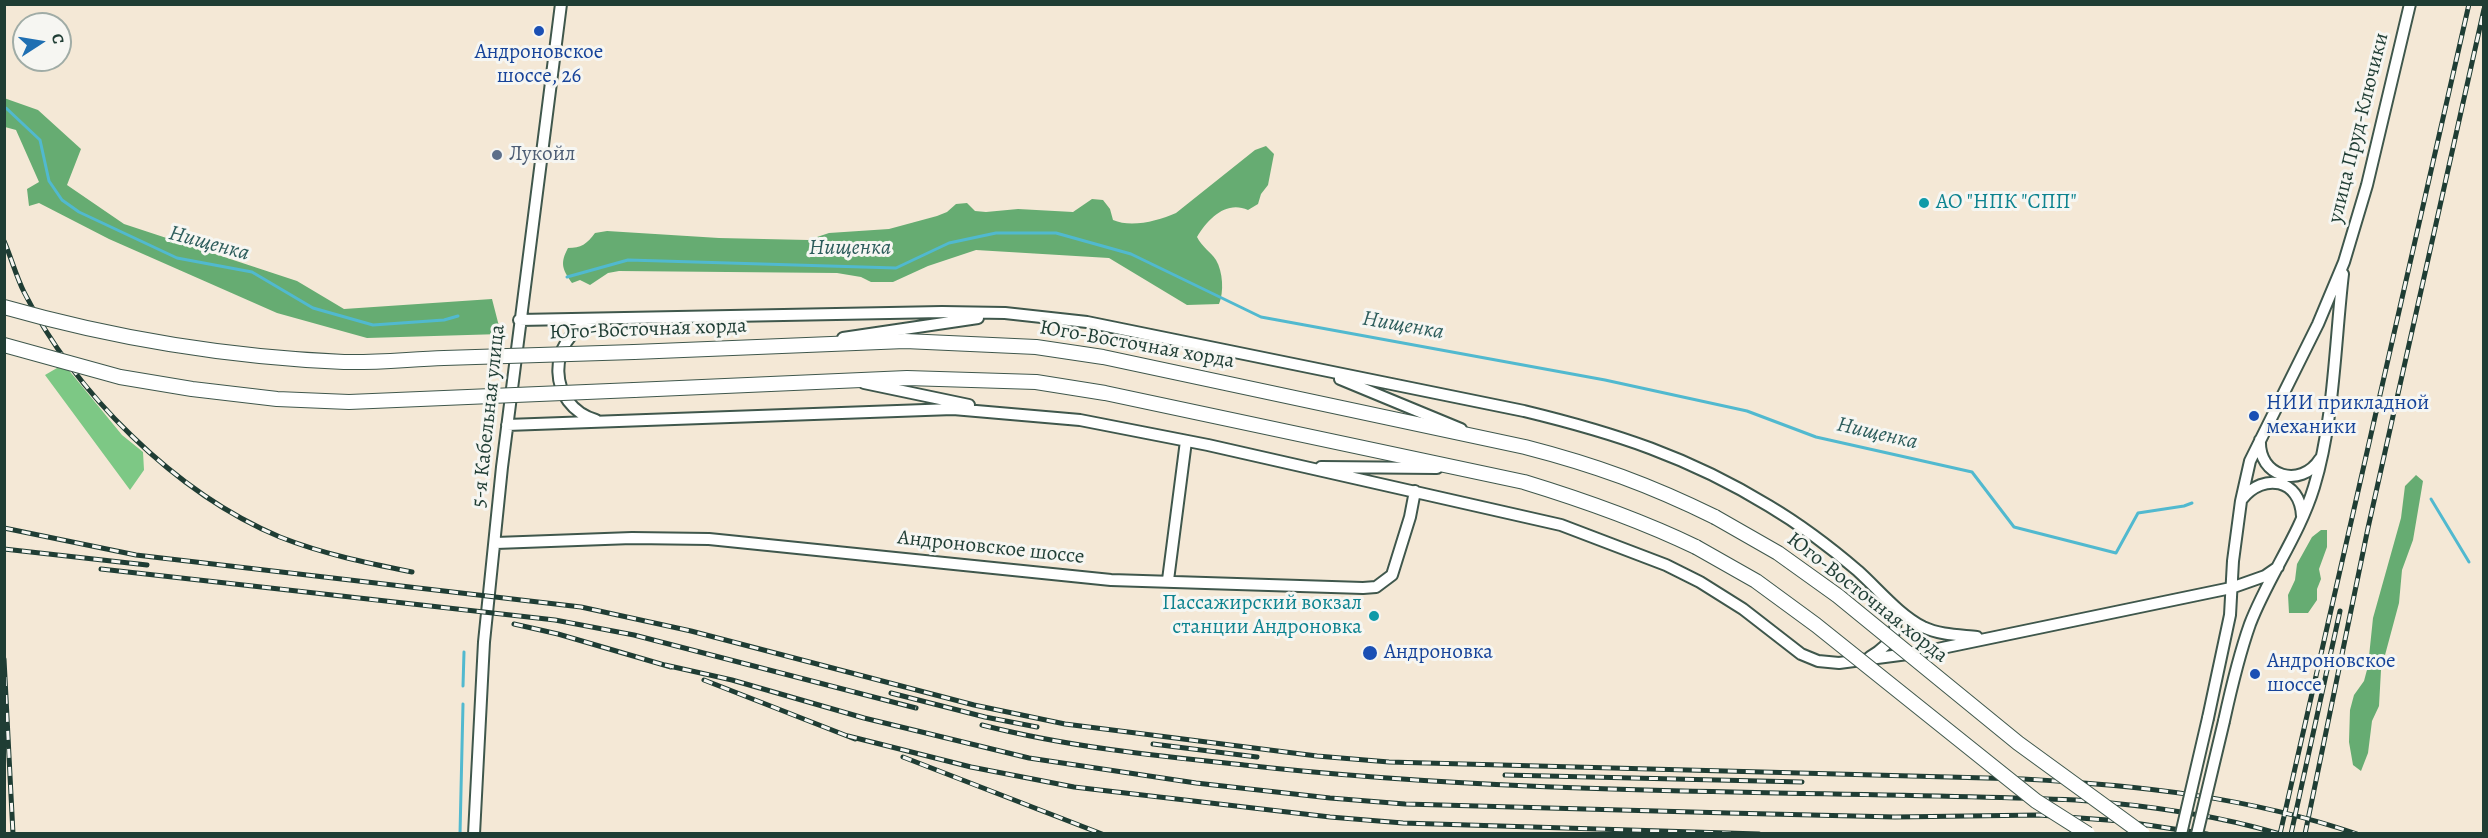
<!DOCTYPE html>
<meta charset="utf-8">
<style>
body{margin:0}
#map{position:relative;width:2488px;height:838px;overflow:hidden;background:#f4e8d6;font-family:Alegreya,serif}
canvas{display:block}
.frame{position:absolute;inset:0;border:6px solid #1f3d34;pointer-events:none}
.north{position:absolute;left:12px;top:12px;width:60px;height:60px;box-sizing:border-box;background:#f6f6f2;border:2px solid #a0aca6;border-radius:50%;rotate:78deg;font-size:16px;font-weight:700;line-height:24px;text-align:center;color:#1f3d34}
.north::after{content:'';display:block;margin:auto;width:21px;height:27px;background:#1f6fb2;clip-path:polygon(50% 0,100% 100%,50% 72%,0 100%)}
</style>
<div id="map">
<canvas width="2488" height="838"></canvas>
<div class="frame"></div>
<div class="north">С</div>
</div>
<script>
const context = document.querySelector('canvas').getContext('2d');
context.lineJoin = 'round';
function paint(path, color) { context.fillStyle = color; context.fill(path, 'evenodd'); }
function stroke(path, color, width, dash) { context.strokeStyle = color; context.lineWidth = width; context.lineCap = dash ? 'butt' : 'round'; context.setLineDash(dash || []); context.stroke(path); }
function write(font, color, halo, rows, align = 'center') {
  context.font = font + ' Alegreya,serif'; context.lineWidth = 6; context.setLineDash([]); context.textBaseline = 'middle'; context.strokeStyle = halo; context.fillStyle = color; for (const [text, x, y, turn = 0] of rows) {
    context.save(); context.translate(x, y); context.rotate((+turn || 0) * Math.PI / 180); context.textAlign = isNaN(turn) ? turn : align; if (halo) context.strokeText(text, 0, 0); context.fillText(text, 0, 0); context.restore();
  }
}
const green = new Path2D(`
 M57,368H67L122,435L143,452L144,470L130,490L45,375Z`);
const forest = new Path2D(`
 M4,98L38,110L81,149L67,185L124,224L297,281L344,309L492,299L501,334L367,338L277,313L109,239L39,203L29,206L27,189L39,182L16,130L5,127Z
 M1266,146L1274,154L1268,185L1261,194L1258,204L1248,210C1227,200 1208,218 1197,237C1202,247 1210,251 1216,260C1223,272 1224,292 1219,304L1187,305L1109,258L976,250L928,266L893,282H871L861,277L837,273L619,271L608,273L590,285L580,280L572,283C562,269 560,263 568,248C581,248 587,244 595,233L607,231L719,238L808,240L829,233L889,229L937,216L947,212L956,204L967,203L975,211L986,212L1018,209L1073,212L1092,199L1103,200L1110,209L1113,220C1131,228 1158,221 1176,213L1255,150Z
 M2416,475L2423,481L2413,540L2402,570L2399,603L2381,670L2379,706L2372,721L2368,753L2361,771L2353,765L2349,742L2350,710L2354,695L2364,681L2368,666L2373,618L2401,518L2405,486Z
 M2321,530H2327V547L2319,569L2321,579L2317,589V600L2308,613H2289L2288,595L2295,580L2297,564L2312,537Z`);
const stream = new Path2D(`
 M6,108L40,140L49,181L62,200L79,212L177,258L252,272L313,308L373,325L444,320L458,316
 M567,277L628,260L896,268L949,243L996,233H1056L1131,254L1261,317L1605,380L1747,411L1816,437L1972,472L2014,527L2116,553L2138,513L2184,506L2192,503
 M2431,499L2469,562
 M463,686L464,652
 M460,834L463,704`);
const minor = new Path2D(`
 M519,320L942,312L1005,313L1087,322L1524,411C1615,433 1689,457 1769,506C1801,525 1830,547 1858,571C1878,589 1899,615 1923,627C1940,635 1959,635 1977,637
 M592,321C546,339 547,406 596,420
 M843,338L978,318
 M1340,379L1461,429
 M864,383L969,405
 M507,425L953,409L1080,420L1208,445L1561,525L1666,565L1700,582L1743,609L1801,654L1818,661L1839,663L1923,652L2231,588L2265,576L2278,567
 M2260,440C2258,477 2301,489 2320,459
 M1321,467L1437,468
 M2242,499C2264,472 2300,479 2302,516
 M496,543L632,538L709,539L1111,580L1363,588L1376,587L1392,575L1410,517L1415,491
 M1168,580L1186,441
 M1870,657C1893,643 1904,627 1888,601
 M2208,718L2230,615L2233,561L2241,501L2250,461L2318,324L2344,262L2367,185L2410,4
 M2224,721C2231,689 2239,655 2250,624C2268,577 2299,536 2314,487C2334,422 2335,342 2343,274
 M474,834L484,642L502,467L561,4`);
const major = new Path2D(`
 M634,352L905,341L1036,347L1103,357L1525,447C1595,465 1650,485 1715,517
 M634,390L907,378L1036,382L1105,393L1524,482C1583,500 1640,520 1696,547`);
const rail = new Path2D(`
 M4,241C11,257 16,276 24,292C75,393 175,493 280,537C323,554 367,563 412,572
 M4,528L136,555L581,607L691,631L974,705L1065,724L1317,756L1389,762L2023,779C2137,785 2249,797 2357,834
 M4,549L147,565
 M101,569L555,620L634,635L916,708
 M514,624L558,634L671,667
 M4,659L13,834
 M665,665L732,680L864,718L1029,758L1196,783L1330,798L1405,804L1728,813L1895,817L2039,815L2121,821L2207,834
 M704,680L855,739
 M891,693L985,717L1037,727
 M982,725C1068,747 1157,756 1244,765C1520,796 1798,790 2076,800C2145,805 2213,814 2280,834
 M848,736L971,767L1074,787L1330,817L1403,823L1759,834
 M1153,744L1257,757
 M903,757L1102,834
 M1505,775L1802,782
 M2280,834L2469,4
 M2291,834L2340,611
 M2305,834L2368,528L2484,9`);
const minorBridge = new Path2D(`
 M2181,834L2208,718
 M2197,834L2224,721`);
const majorBridge = new Path2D(`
 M4,307C116,339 228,357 344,362C377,363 411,359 444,358C507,356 571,354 634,352
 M4,345L120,377L192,389L277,399L349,402L634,390
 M1715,517L1778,553L1838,596L2018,743L2143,834
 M1696,547L1756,581L1816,625L2036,801L2088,834`);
const markers = [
 [539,31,6,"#1a4fb4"],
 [497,155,6,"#5c6f8a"],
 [1924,203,6,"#0f9aa8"],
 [2254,416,6,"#1a4fb4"],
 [1374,616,6,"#0f9aa8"],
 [1370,653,8,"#1a4fb4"],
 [2255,674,6,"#1a4fb4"]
];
const transitNames = [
 ["Андроновское",539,53,"center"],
 ["шоссе, 26",539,77,"center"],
 ["НИИ прикладной",2266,404],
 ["механики",2266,428],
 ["Андроновка",1384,653],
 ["Андроновское",2267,662],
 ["шоссе",2267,686]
];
const streetNames = [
 ["улица Пруд-Ключики",2359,128,-76],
 ["Юго-Восточная хорда",648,330,-2],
 ["Юго-Восточная хорда",1137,345,10],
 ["5-я Кабельная улица",489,416,-84],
 ["Андроновское шоссе",991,548,6],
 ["Юго-Восточная хорда",1867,598,38]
];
const serviceNames = [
 ["Лукойл",509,155]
];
const cultureNames = [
 ["АО \"НПК \"СПП\"",1936,203],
 ["Пассажирский вокзал",1362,604,"right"],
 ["станции Андроновка",1362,628,"right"]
];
const waterNames = [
 ["Нищенка",209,244,15],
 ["Нищенка",850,249],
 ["Нищенка",1403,326,10],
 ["Нищенка",1877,434,13]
];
paint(green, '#7dc885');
paint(forest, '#66ac72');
stroke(stream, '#51b9cf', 3);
stroke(minor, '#3f574c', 14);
stroke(major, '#3f574c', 16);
stroke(minor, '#fff', 10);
stroke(major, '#fff', 14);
stroke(rail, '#1f3d34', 5);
stroke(rail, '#f6f6f2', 3, [9]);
stroke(minorBridge, '#3f574c', 14, []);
stroke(majorBridge, '#3f574c', 16, []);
stroke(minorBridge, '#fff', 10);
stroke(majorBridge, '#fff', 14);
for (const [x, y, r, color] of markers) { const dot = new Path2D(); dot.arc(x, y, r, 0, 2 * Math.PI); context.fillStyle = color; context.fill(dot); stroke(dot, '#f6f6f2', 2); }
write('21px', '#164399', '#f6f6f2', transitNames, 'left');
write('21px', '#1f3d34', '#f6f6f2', streetNames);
write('21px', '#4e5e75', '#f6f6f2', serviceNames, 'left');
write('21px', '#0d838f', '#f6f6f2', cultureNames, 'left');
write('italic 22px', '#2c5c5b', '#f6f6f2', waterNames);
</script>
